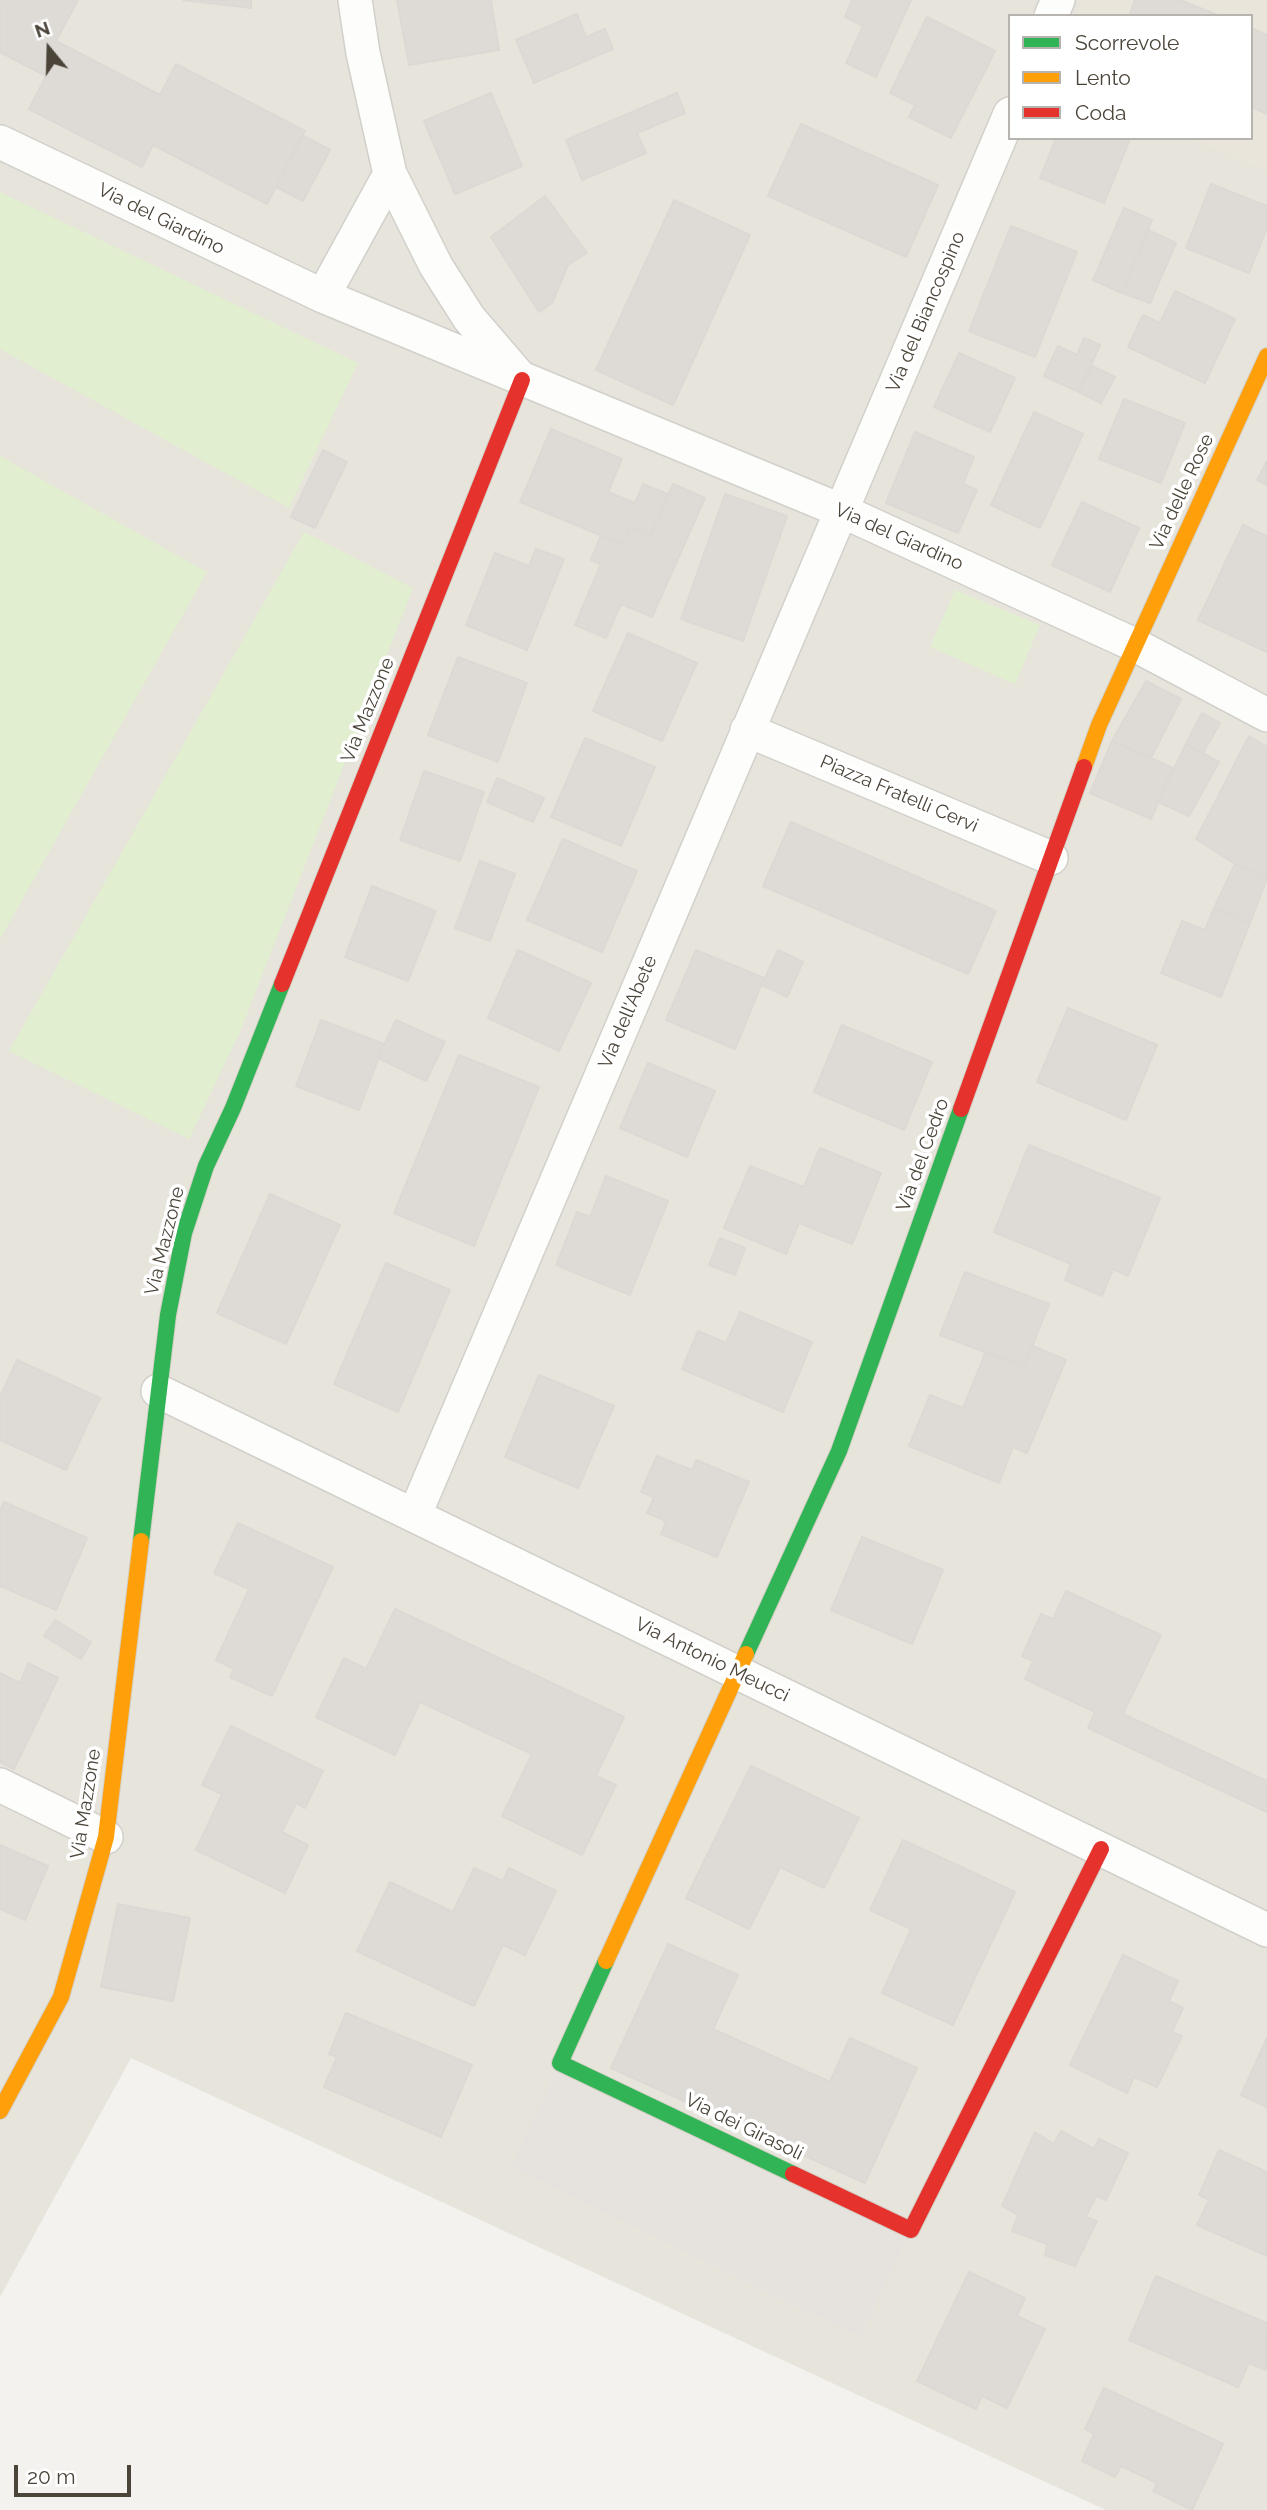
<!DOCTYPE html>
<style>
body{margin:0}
#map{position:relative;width:1267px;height:2510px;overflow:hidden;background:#f4f2ee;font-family:Raleway,sans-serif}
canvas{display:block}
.legend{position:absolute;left:1008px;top:14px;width:245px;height:126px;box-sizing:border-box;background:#fff;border:2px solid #b7b4b0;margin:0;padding:9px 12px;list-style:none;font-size:21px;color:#4b4439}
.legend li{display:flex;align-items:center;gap:14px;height:35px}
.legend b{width:35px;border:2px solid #b7b4b0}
.north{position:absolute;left:14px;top:14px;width:70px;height:70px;-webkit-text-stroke:5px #fff;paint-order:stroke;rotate:341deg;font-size:19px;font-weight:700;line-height:28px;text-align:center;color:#4b4439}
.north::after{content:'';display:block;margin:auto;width:24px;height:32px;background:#4b4439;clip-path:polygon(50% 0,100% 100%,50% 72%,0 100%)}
.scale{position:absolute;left:14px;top:2465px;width:117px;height:32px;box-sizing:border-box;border:4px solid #4b4439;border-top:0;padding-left:9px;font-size:21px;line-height:24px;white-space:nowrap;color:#4b4439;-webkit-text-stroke:5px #fff;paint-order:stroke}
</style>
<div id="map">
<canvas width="1267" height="2510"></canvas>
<ul class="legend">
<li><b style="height:9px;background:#30b455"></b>Scorrevole</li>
<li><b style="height:9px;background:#ff9f0a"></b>Lento</li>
<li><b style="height:9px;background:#e5322d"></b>Coda</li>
</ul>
<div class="north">N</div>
<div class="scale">20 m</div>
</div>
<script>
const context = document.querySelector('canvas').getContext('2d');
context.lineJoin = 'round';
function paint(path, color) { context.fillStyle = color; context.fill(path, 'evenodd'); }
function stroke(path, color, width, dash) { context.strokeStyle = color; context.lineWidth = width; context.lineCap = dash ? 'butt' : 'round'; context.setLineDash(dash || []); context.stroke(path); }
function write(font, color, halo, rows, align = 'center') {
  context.font = font + ' Raleway,sans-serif'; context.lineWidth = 7; context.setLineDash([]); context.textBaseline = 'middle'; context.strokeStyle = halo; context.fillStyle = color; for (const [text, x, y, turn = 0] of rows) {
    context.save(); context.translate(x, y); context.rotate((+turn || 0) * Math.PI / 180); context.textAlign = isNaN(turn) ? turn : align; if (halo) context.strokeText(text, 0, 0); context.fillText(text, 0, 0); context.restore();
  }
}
const residential = new Path2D(`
 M0,0H1267V2510H1106L131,2058L0,2297ZM1010,16H1251V138H1010Z`);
const education = new Path2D(`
 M1082,0H1267V171L1189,138H1251V16H1075Z`);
const green = new Path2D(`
 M0,192L358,363L289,508L0,349Z
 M0,456L207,572L0,939Z
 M304,532L413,588L240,1032L189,1139L9,1051Z
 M955,590L1040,625L1015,684L930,647Z`);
const parking = new Path2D(`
 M560,2063L911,2230L860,2337L511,2167Z`);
const building = new Path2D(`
 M0,0H78L56,41L160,95L176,64L305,131L267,204L153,145L142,167L29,109L46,76L0,52Z
 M183,0H251V8Z
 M397,0H491L499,50L409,65Z
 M852,0H911L876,77L846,63L863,26L845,17Z
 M1135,0H1180L1220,16H1129Z
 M577,14L586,37L605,29L613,49L534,83L516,40Z
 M927,17L995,51L951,138L909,117L915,105L890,93Z
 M1251,28L1267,35V114L1251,107Z
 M491,93L522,166L455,194L424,121Z
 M677,93L685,113L637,133L646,153L582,180L566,140Z
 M801,124L938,185L906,257L768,196Z
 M302,135L330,150L303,201L276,187Z
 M1056,138L1130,139L1104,203L1040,178Z
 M1211,184L1267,206V228L1249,273L1186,248Z
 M545,196L587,253L568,265L552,303L539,312L491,237Z
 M674,200L750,235L673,405L596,370Z
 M1124,208L1152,220L1122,293L1093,280Z
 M1011,226L1077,252L1035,357L969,331Z
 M1148,230L1176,243L1150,303L1122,293Z
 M1175,291L1235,319L1205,383L1128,347L1143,315L1160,323Z
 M1084,338L1100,345L1079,392L1044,376L1058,346L1077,355Z
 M959,353L1015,378L990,432L934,407Z
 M1092,366L1115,377L1101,403L1079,392Z
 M1124,399L1185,423L1161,483L1099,459Z
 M1034,412L1083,434L1040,528L991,505Z
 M551,429L622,459L608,492L635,503L643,484L668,494L650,536L630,527L622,544L520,502Z
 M915,432L974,457L963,484L977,490L958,533L886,503Z
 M323,450L347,462L315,528L291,517Z
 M1267,461V485L1257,480Z
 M673,484L705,498L652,617L621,604L606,638L575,625L601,564L591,560L601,535L622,544L630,527L650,536Z
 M725,494L787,516L743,641L681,619Z
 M1082,502L1139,528L1110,592L1052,565Z
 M1243,525L1267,536V652L1198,620Z
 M536,549L564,559L527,650L466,625L495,553L529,566Z
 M628,633L697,663L662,741L593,711Z
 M458,657L527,683L498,762L428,735Z
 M1146,681L1181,699L1151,758L1112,741Z
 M1202,713L1220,723L1203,753L1186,744Z
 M1249,736L1267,747V878L1235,864L1196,839Z
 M585,738L655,767L621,846L551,817Z
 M1112,741L1173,768L1151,819L1090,793Z
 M1186,744L1219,762L1189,816L1158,802Z
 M424,771L484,792L460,861L400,840Z
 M497,778L544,798L533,822L487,802Z
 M791,822L996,911L968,974L763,886Z
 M563,839L637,871L602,952L527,920Z
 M480,861L515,874L490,941L455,928Z
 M1235,864L1267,878L1250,923L1214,908Z
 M372,886L436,911L408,981L345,957Z
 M1214,908L1250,923L1221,997L1161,973L1182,921L1205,930Z
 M518,950L591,983L559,1051L488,1018Z
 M696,950L764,978L735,1049L666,1020Z
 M778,950L803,962L787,997L762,985Z
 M1068,1008L1157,1045L1126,1120L1037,1082Z
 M321,1020L384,1044L359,1110L296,1086Z
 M396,1020L445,1042L426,1081L378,1058Z
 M842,1025L932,1062L904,1130L814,1092Z
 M459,1055L539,1087L474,1246L394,1213Z
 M648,1063L715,1091L687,1157L620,1128Z
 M1029,1145L1160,1198L1128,1276L1113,1269L1102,1296L1065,1280L1071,1264L994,1232Z
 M820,1148L881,1173L852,1244L799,1223L786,1254L724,1228L750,1166L804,1187Z
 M606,1176L668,1201L630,1295L556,1265L577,1212L590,1217Z
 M270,1194L340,1225L286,1344L217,1313Z
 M720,1238L745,1248L735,1275L709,1265Z
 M386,1263L450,1290L398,1412L334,1384Z
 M965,1272L1049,1304L1024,1367L940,1335Z
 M740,1312L812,1342L783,1412L682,1369L698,1331L726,1343Z
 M1033,1346L1066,1360L1027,1453L1013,1447L999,1483L909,1446L930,1395L963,1408L986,1351L1024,1367Z
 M17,1360L100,1398L66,1470L0,1440V1397Z
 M539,1375L614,1406L578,1488L505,1457Z
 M657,1456L692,1470L696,1460L749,1482L717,1557L661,1534L666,1521L647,1513L654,1497L641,1492Z
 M4,1502L87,1538L56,1610L0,1586V1510Z
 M238,1523L333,1567L272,1696L230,1677L234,1669L216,1660L249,1589L214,1573Z
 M862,1537L943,1570L912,1644L831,1610Z
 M1066,1591L1161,1635L1123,1714L1267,1781V1812L1088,1728L1095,1712L1025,1679L1033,1661L1022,1656L1041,1614L1053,1619Z
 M395,1609L624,1717L596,1776L616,1785L582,1855L502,1816L532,1754L420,1702L395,1755L316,1717L344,1658L366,1669Z
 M55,1620L91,1642L81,1659L44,1636Z
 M28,1663L58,1678L14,1769L0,1762V1673L20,1683Z
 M231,1726L323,1771L305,1808L296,1803L282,1832L308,1845L285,1893L196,1850L222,1794L202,1785Z
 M751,1766L859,1818L824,1888L780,1867L749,1929L686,1898Z
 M903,1840L1015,1892L953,2025L882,1993L911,1929L870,1910Z
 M0,1845L48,1866L25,1920L0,1909Z
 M474,1868L503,1881L509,1868L556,1891L525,1955L503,1945L474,2006L357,1951L390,1882L453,1912Z
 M118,1904L190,1918L173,2001L101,1987Z
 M668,1944L738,1975L713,2029L830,2082L850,2038L917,2068L865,2183L611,2068Z
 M1123,1955L1178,1981L1169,2001L1183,2008L1172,2032L1182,2036L1157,2087L1134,2077L1127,2093L1070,2065Z
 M346,2013L472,2065L441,2137L324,2087L337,2057L329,2054Z
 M1267,2038V2107L1241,2095Z
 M1061,2131L1094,2149L1099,2139L1128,2153L1106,2200L1096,2196L1086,2217L1097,2221L1075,2266L1045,2255L1047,2244L1012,2231L1018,2215L1002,2206L1035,2132L1054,2144Z
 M1219,2150L1267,2172V2256L1197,2225L1209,2200L1199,2195Z
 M969,2272L1025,2298L1017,2316L1045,2329L1007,2408L982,2396L976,2409L917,2381Z
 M1156,2276L1267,2323L1266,2370L1249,2363L1238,2387L1129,2340Z
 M1104,2388L1223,2444L1192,2510L1153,2491L1157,2483L1121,2466L1115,2477L1082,2461L1094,2434L1085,2429Z`);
const street = new Path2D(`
 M355,0L363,53L390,174L436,266L469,318L518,375
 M1051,16L1058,0
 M0,142L323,296L842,511L1135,645L1267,715
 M323,296L390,174
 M747,730L1051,858
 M158,1391L1267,1930
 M415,1514L1010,114
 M0,1785L106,1837`);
const fast = new Path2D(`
 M141,1541L168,1315L184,1233L206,1166L233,1108L282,984
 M746,1654L839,1451L961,1109
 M606,1961L560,2063L793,2174`);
const slow = new Path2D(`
 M1084,767L1099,725L1267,356
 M606,1961L746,1654
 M0,2111L61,1997L106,1837L141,1541`);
const jam = new Path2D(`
 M282,984L522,380
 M961,1109L1084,767
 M793,2174L911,2230L1101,1849`);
const streetNames = [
 ["Via del Giardino",161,219,26],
 ["Via del Biancospino",926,312,-67],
 ["Via delle Rose",1182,492,-65],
 ["Via del Giardino",899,537,24],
 ["Via Mazzone",368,710,-68],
 ["Piazza Fratelli Cervi",899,794,23],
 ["Via dell'Abete",628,1012,-67],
 ["Via del Cedro",923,1155,-70],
 ["Via Mazzone",165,1241,-76],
 ["Via Antonio Meucci",712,1660,26],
 ["Via Mazzone",86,1804,-81],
 ["Via dei Girasoli",744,2127,26]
];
paint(residential, '#e7e4dc');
paint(education, '#eae5da');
paint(green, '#e1eecf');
paint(parking, '#e6e3df');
paint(building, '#dedbd6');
stroke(building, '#dcd9d4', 2);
stroke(street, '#d2d0cb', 36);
stroke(fast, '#d3cfc5', 18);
stroke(slow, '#d3cfc5', 18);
stroke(jam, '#d3cfc5', 18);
stroke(street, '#fdfdfc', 33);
stroke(fast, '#30b455', 16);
stroke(slow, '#ff9f0a', 16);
stroke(jam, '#e5322d', 16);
write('19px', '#4b4439', '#fff', streetNames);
</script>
